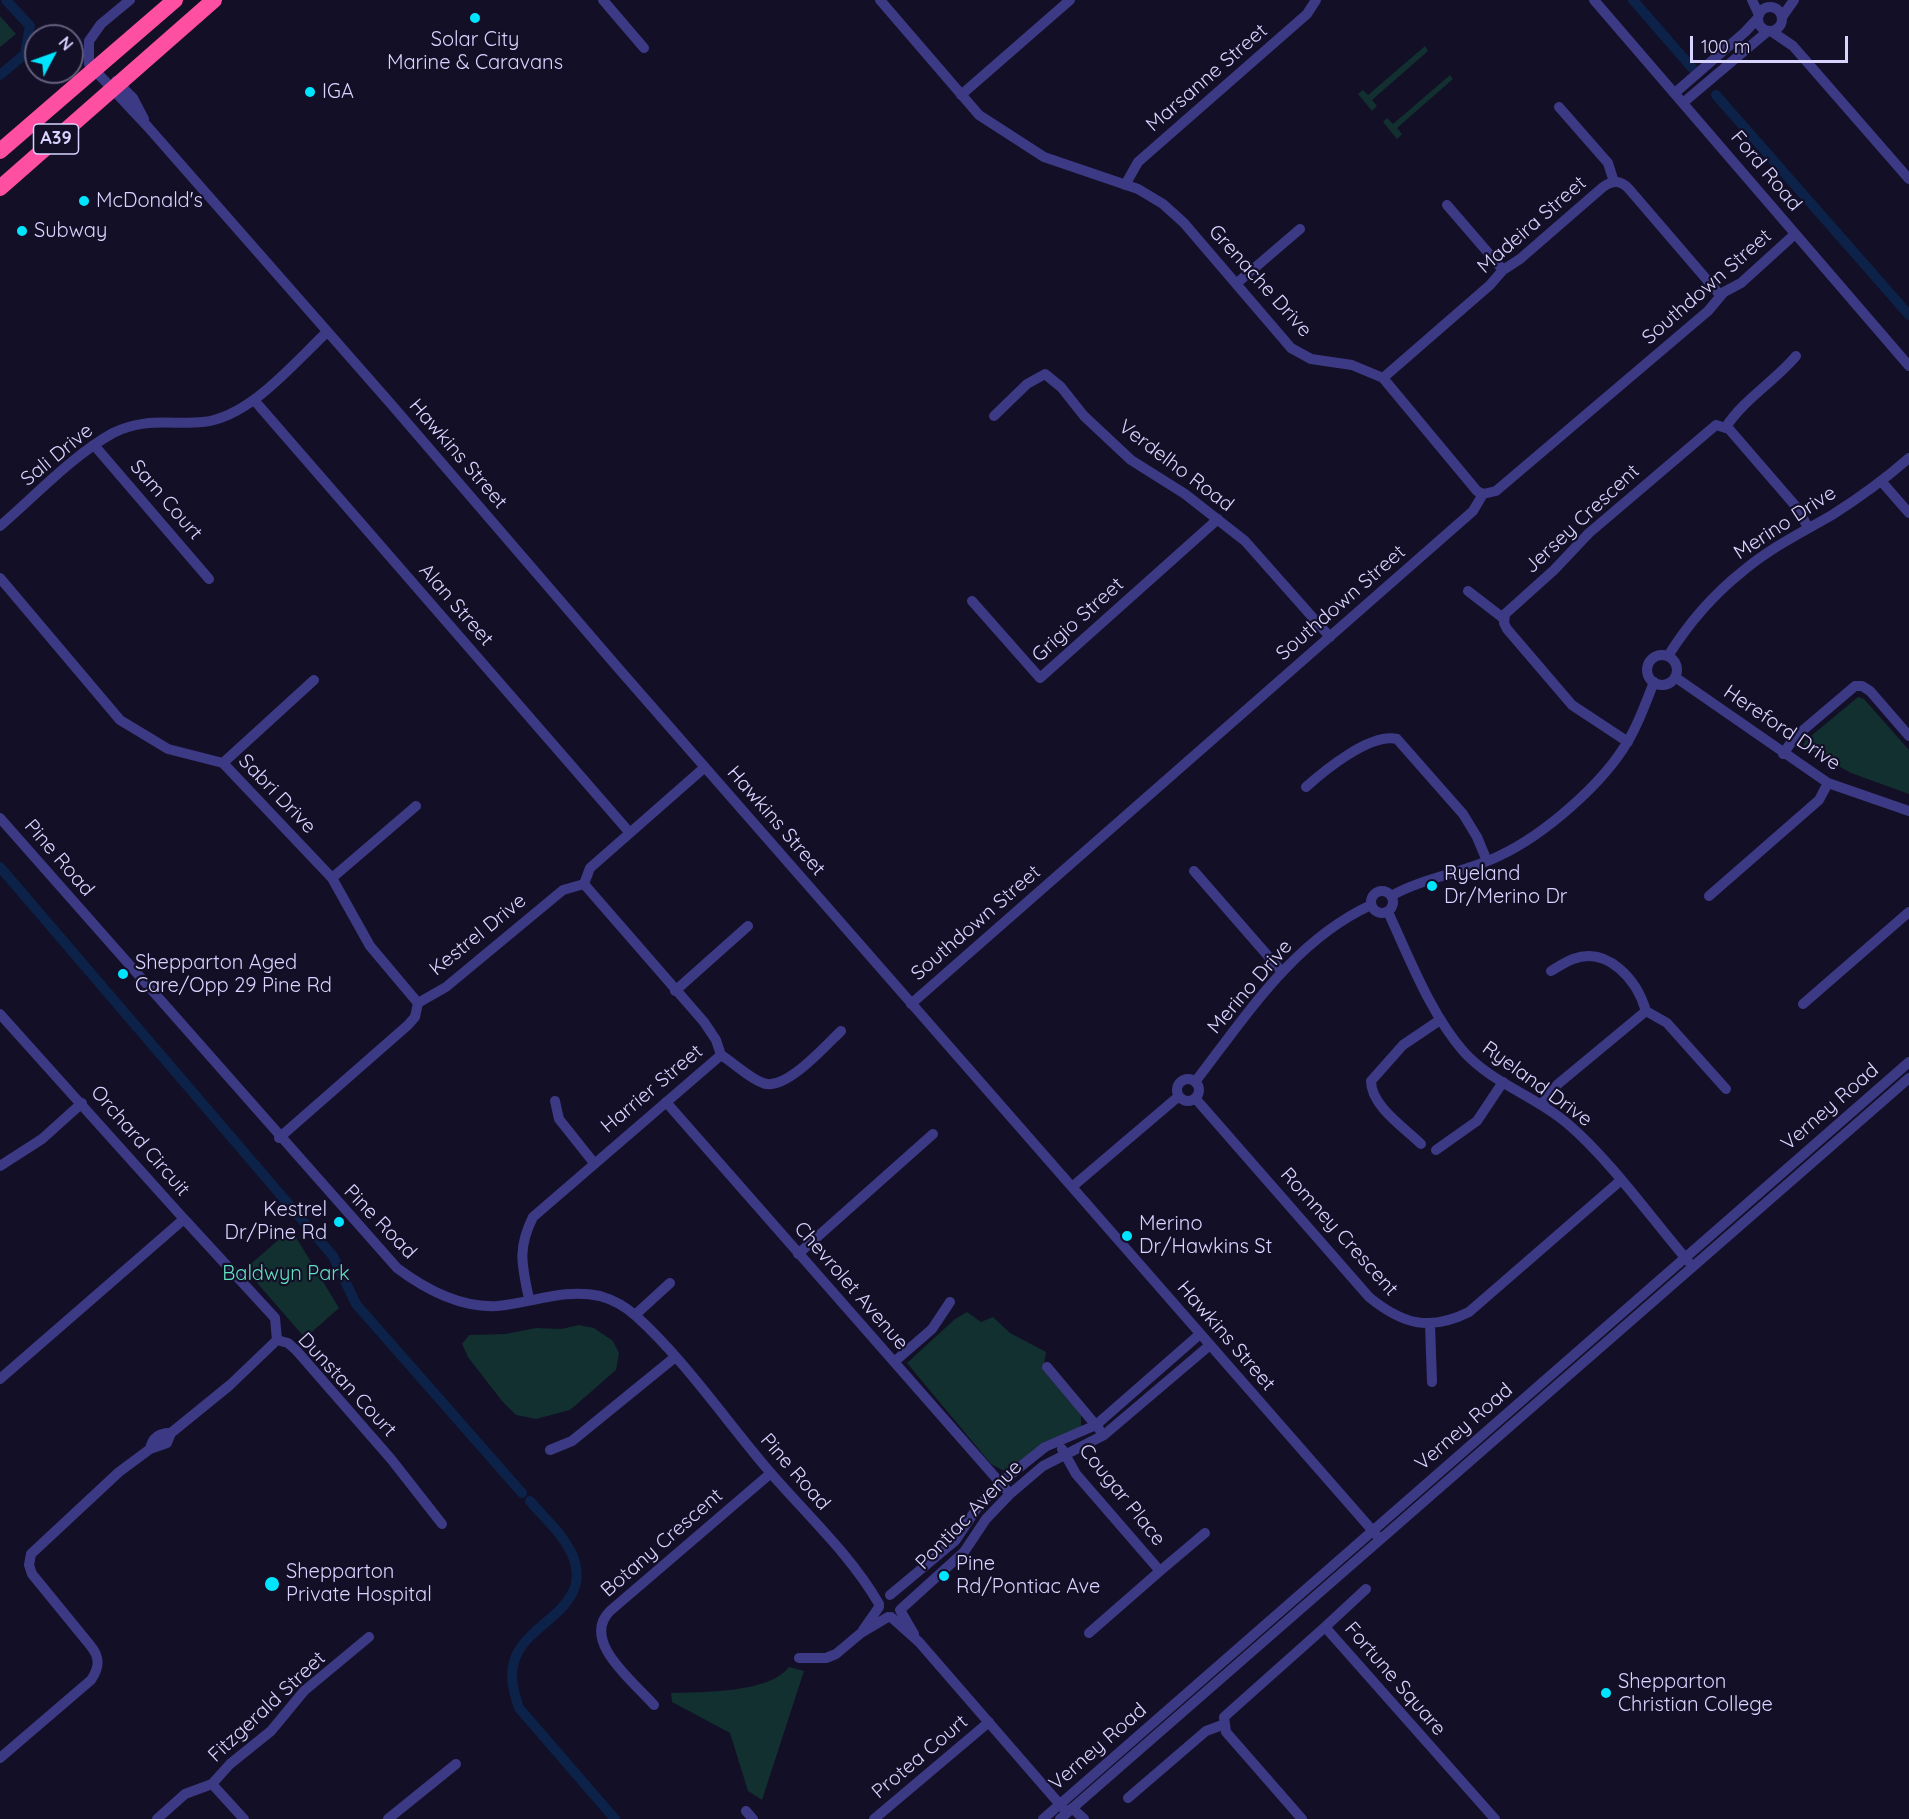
<!DOCTYPE html>
<style>
body{margin:0}
#map{position:relative;width:1909px;height:1819px;overflow:hidden;background:#130f26;font-family:Quicksand,sans-serif}
canvas{display:block}
.north{position:absolute;left:24px;top:24px;width:60px;height:60px;box-sizing:border-box;background:#130f26;border:2px solid #625e7d;border-radius:50%;rotate:49deg;font-size:16px;font-weight:700;line-height:24px;text-align:center;color:#d9d4ff}
.north::after{content:'';display:block;margin:auto;width:21px;height:27px;background:#00e5ff;clip-path:polygon(50% 0,100% 100%,50% 72%,0 100%)}
.scale{position:absolute;left:1690px;top:36px;width:158px;height:27px;box-sizing:border-box;border:3px solid #d9d4ff;border-top:0;padding-left:8px;font-size:18px;line-height:21px;white-space:nowrap;color:#d9d4ff;-webkit-text-stroke:4px #130f26;paint-order:stroke}
</style>
<div id="map">
<canvas width="1909" height="1819"></canvas>
<div class="north">N</div>
<div class="scale">100 m</div>
</div>
<script>
const context = document.querySelector('canvas').getContext('2d');
context.lineJoin = 'round';
function paint(path, color) { context.fillStyle = color; context.fill(path, 'evenodd'); }
function stroke(path, color, width, dash) { context.strokeStyle = color; context.lineWidth = width; context.lineCap = dash ? 'butt' : 'round'; context.setLineDash(dash || []); context.stroke(path); }
function write(font, color, halo, rows, align = 'center') {
  context.font = font + ' Quicksand,sans-serif'; context.lineWidth = 4.5; context.setLineDash([]); context.textBaseline = 'middle'; context.strokeStyle = halo; context.fillStyle = color; for (const [text, x, y, turn = 0] of rows) {
    context.save(); context.translate(x, y); context.rotate((+turn || 0) * Math.PI / 180); context.textAlign = isNaN(turn) ? turn : align; if (halo) context.strokeText(text, 0, 0); context.fillText(text, 0, 0); context.restore();
  }
}
const green = new Path2D(`
 M0,16L16,34L0,47Z
 M1425,46L1428,51L1372,100L1377,106L1372,111L1358,94L1363,90L1368,95Z
 M1450,75L1453,79L1397,128L1402,134L1397,139L1383,122L1387,118L1393,124Z
 M1858,697L1864,699L1909,750V794L1851,773L1803,746L1805,741Z
 M291,1229L339,1308L305,1338L245,1269Z
 M967,1312L981,1322L993,1317L1010,1333L1046,1352L1043,1370L1081,1415V1428L1044,1442L1018,1463L1004,1471L991,1464L907,1363L955,1319Z
 M579,1325L594,1328L613,1341L619,1353L616,1370L570,1410L536,1419L516,1415L502,1401L468,1357L462,1344L469,1335L505,1334L536,1328L561,1329Z
 M789,1667L804,1671L762,1800L748,1791L730,1733L672,1702L671,1693C702,1692 770,1693 789,1667Z`);
const canal = new Path2D(`
 M1633,0L1693,69
 M0,75L25,54L30,26L6,0
 M1716,95L1909,315
 M0,867L333,1256L356,1304L522,1493
 M530,1501C544,1518 561,1532 571,1552C596,1605 533,1620 517,1654C508,1673 513,1690 519,1708L615,1819`);
const minor = new Path2D(`
 M130,0L101,24L89,41V64L148,127L391,404L619,669L1379,1538
 M603,0L644,48
 M880,0L979,115L1044,157L1138,189L1163,204L1184,223L1291,348L1311,359L1352,365L1383,378L1477,491L1483,494
 M1594,0L1909,366
 M1752,0L1759,15
 M1758 19a12 12 0 1 1 24 0a12 12 0 1 1-24 0Z
 M1782,17L1794,0
 M1771,31L1793,46L1909,179
 M116,81L133,98L144,119
 M1676,92L1745,32L1758,18
 M961,95L1070,0
 M1684,102L1768,31
 M1559,107L1608,163L1614,182
 M1125,185L1138,162L1307,14L1316,0
 M1447,205L1503,270
 M1237,283L1300,229
 M1383,378L1490,285L1503,270L1520,259L1603,187C1613,180 1621,180 1629,189L1720,295
 M254,400L630,833
 M994,416L1027,384L1045,374L1061,387L1084,416L1131,460L1185,494L1245,541L1330,637
 M1726,427C1743,400 1775,381 1796,356
 M94,445L209,579
 M1882,482L1909,513
 M0,526C35,496 73,455 113,433C145,417 171,425 203,422C250,417 294,363 327,332
 M0,578L120,720L168,749L223,763L332,878L370,946L418,1003
 M1468,591L1503,618
 M972,601L1040,678L1218,519
 M1647 670a15 15 0 1 1 30 0a15 15 0 1 1-30 0Z
 M1668,656C1688,624 1714,594 1743,571C1770,548 1801,533 1832,515C1859,498 1885,479 1909,458
 M1675,677L1828,783L1909,811
 M1628,742L1572,705L1507,629L1504,623L1505,614L1554,570L1589,533L1716,425L1729,429L1799,510L1808,528
 M1783,754L1795,737L1855,686H1862L1870,691L1909,736
 M223,763L314,680
 M1306,787C1325,770 1370,733 1397,739L1463,814L1477,837L1487,861
 M0,818L397,1268C425,1289 460,1308 497,1306C533,1303 563,1288 600,1296C614,1300 625,1306 636,1316C683,1358 727,1422 769,1471C806,1514 851,1555 879,1604
 M1194,871L1282,972
 M332,878L416,806
 M1371 902a11 11 0 1 1 22 0a11 11 0 1 1-22 0Z
 M1391,896C1425,877 1464,873 1499,856C1544,835 1603,784 1628,741C1639,723 1646,702 1654,682
 M1709,896L1819,800L1828,783
 M1388,912C1409,957 1431,1015 1464,1052C1493,1084 1536,1096 1568,1124C1611,1161 1651,1218 1688,1261
 M1551,971C1558,967 1565,962 1573,959C1608,946 1637,980 1646,1011
 M675,991L748,926
 M911,1004L1473,511L1483,494L1496,491L1708,311L1724,292L1741,283L1795,234
 M1803,1004L1909,912
 M0,1014L184,1219L0,1379
 M721,1055C734,1063 749,1078 763,1083C785,1092 825,1046 841,1031
 M1177 1090a11 11 0 1 1 22 0a11 11 0 1 1-22 0Z
 M1195,1082C1246,1016 1293,941 1371,905
 M1195,1098L1369,1297C1402,1324 1429,1332 1469,1312L1620,1181
 M555,1101L559,1119L594,1163
 M666,1102L1010,1494
 M1541,1105L1558,1084L1646,1011L1667,1023L1726,1089
 M279,1138L408,1025L415,1017L418,1003L446,987L563,890L584,884L590,868L705,767
 M1421,1144C1405,1128 1371,1106 1371,1081L1403,1045L1440,1020
 M1436,1150L1477,1121L1503,1082
 M0,1166L42,1139L82,1103
 M1072,1187L1179,1096
 M184,1219L275,1318L277,1340
 M798,1254L933,1134
 M529,1299C522,1265 517,1249 533,1217L721,1055L716,1040L704,1022L584,884
 M635,1315L670,1283
 M1430,1324L1432,1382
 M277,1340L288,1343L296,1350L391,1459L442,1524
 M894,1362L932,1329L950,1302
 M1047,1367L1099,1429
 M150,1449C152,1438 160,1432 171,1433
 M1062,1449L1076,1474L1160,1571L1205,1533
 M550,1450L572,1441L674,1358
 M890,1595L955,1541L977,1508L1000,1483L1045,1447L1096,1425L1200,1334
 M901,1609L964,1552L986,1519L1010,1494L1043,1466L1104,1435L1210,1345
 M900,1610L914,1634
 M891,1617L919,1642L1063,1808
 M1325,1627L1366,1589
 M863,1630L879,1607
 M1089,1633L1160,1571
 M799,1658H826L836,1654L861,1633L888,1617
 M654,1705C634,1682 580,1641 610,1611L771,1473
 M0,1758L91,1680C100,1667 100,1657 90,1645L32,1574L29,1565L31,1554L119,1472L150,1449L167,1443L171,1433L230,1385L277,1340
 M212,1784L244,1819
 M1128,1798L1206,1731L1225,1724
 M1072,1808L1084,1819
 M746,1811L753,1819
 M157,1819L185,1794L212,1784L230,1764L271,1731L304,1691L369,1637
 M388,1819L456,1764
 M874,1819L989,1722
 M1043,1819L1909,1062
 M1060,1819L1909,1078
 M1302,1819L1226,1732L1224,1717L1325,1627L1495,1819`);
const highway = new Path2D(`
 M0,151L175,0
 M0,188L214,0`);
const markers = [
 [475,18,6,"#00e5ff"],
 [310,92,6,"#00e5ff"],
 [84,201,6,"#00e5ff"],
 [22,231,6,"#00e5ff"],
 [1432,886,6,"#00e5ff"],
 [123,974,6,"#00e5ff"],
 [339,1222,6,"#00e5ff"],
 [1127,1236,6,"#00e5ff"],
 [944,1576,6,"#00e5ff"],
 [272,1584,8,"#00e5ff"],
 [1606,1693,6,"#00e5ff"]
];
const shields = [
 [56,139,45]
];
const shieldNames = [
 ["A39",56,139]
];
const poiNames = [
 ["Solar City",475,40,"center"],
 ["Marine & Caravans",475,63,"center"],
 ["IGA",322,92],
 ["McDonald's",96,201],
 ["Subway",34,231],
 ["Ryeland",1444,874],
 ["Dr/Merino Dr",1444,897],
 ["Shepparton Aged",135,963],
 ["Care/Opp 29 Pine Rd",135,986],
 ["Kestrel",327,1210,"right"],
 ["Dr/Pine Rd",327,1233,"right"],
 ["Merino",1139,1224],
 ["Dr/Hawkins St",1139,1247],
 ["Pine",956,1564],
 ["Rd/Pontiac Ave",956,1587],
 ["Shepparton",286,1572],
 ["Private Hospital",286,1595],
 ["Shepparton",1618,1682],
 ["Christian College",1618,1705]
];
const streetNames = [
 ["Marsanne Street",1207,78,-41],
 ["Ford Road",1766,171,50],
 ["Madeira Street",1532,225,-41],
 ["Grenache Drive",1260,281,48],
 ["Southdown Street",1707,287,-41],
 ["Hawkins Street",458,454,49],
 ["Sali Drive",57,455,-39],
 ["Verdelho Road",1176,466,37],
 ["Sam Court",166,500,49],
 ["Jersey Crescent",1582,519,-43],
 ["Merino Drive",1785,523,-33],
 ["Southdown Street",1341,603,-41],
 ["Alan Street",456,605,49],
 ["Grigio Street",1078,620,-42],
 ["Hereford Drive",1782,728,34],
 ["Sabri Drive",277,794,46],
 ["Hawkins Street",776,821,49],
 ["Pine Road",59,858,49],
 ["Southdown Street",976,923,-41],
 ["Kestrel Drive",478,935,-39],
 ["Merino Drive",1250,987,-49],
 ["Ryeland Drive",1537,1084,36],
 ["Harrier Street",652,1089,-40],
 ["Verney Road",1830,1107,-41],
 ["Orchard Circuit",140,1141,49],
 ["Pine Road",380,1222,46],
 ["Romney Crescent",1339,1232,48],
 ["Chevrolet Avenue",851,1286,49],
 ["Hawkins Street",1226,1336,49],
 ["Dunstan Court",347,1385,47],
 ["Verney Road",1464,1427,-41],
 ["Pine Road",795,1472,49],
 ["Cougar Place",1122,1495,51],
 ["Pontiac Avenue",969,1515,-46],
 ["Botany Crescent",662,1543,-41],
 ["Fortune Square",1395,1679,49],
 ["Fitzgerald Street",267,1707,-43],
 ["Verney Road",1098,1747,-41],
 ["Protea Court",920,1757,-40]
];
const parkNames = [
 ["Baldwyn Park",286,1274]
];
paint(green, '#12302f');
stroke(canal, '#0c2248', 10);
stroke(minor, '#3d3a85', 10);
stroke(highway, '#ff4fa3', 16);
for (const [x, y, r, color] of markers) { const dot = new Path2D(); dot.arc(x, y, r, 0, 2 * Math.PI); context.fillStyle = color; context.fill(dot); stroke(dot, '#130f26', 2); }
for (const [x, y, w] of shields) { const box = new Path2D(); box.roundRect(x - w / 2, y - 15, w, 30, 4.5); context.fillStyle = '#130f26'; context.fill(box); stroke(box, '#d9d4ff', 1.5); }
write('bold 18px', '#d9d4ff', null, shieldNames);
write('20px', '#d9d4ff', '#130f26', poiNames, 'left');
write('20px', '#d9d4ff', '#130f26', streetNames);
write('20px', '#5fe0c0', '#130f26', parkNames);
</script>
